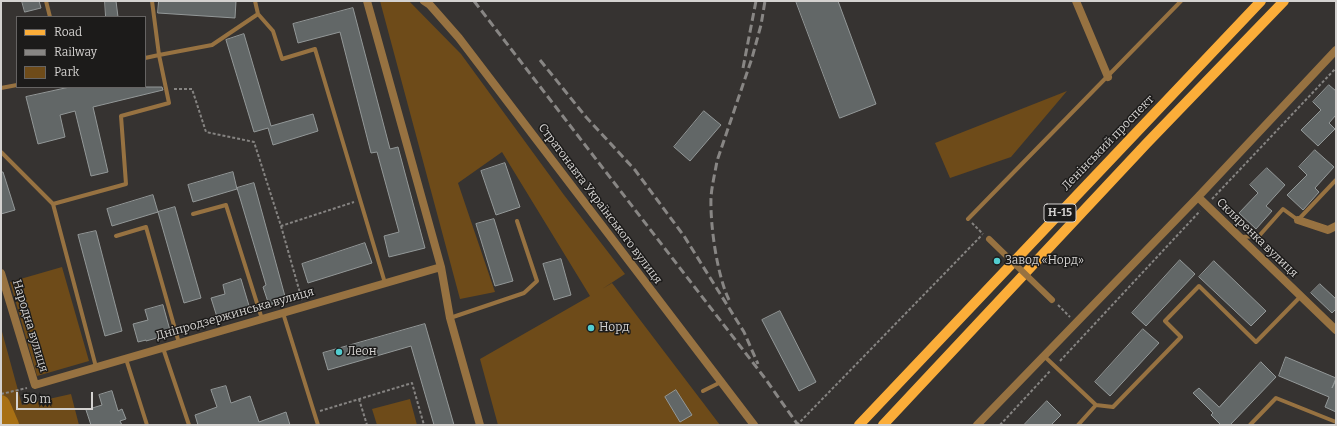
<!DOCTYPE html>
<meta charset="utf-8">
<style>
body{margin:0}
#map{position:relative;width:1337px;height:426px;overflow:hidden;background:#363331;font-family:Bitter,serif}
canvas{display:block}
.frame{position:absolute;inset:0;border:2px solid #d4d2d0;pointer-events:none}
.legend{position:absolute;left:16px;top:16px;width:130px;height:72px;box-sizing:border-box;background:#1c1b1a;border:1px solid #666463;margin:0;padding:5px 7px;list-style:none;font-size:12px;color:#d4d2d0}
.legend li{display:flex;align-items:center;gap:8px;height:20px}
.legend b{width:20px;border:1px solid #666463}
.scale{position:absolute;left:16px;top:392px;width:77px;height:18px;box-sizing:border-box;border:2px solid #d4d2d0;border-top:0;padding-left:5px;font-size:12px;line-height:14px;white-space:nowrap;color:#d4d2d0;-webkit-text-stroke:3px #1c1b1a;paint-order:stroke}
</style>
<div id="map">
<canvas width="1337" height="426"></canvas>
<div class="frame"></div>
<ul class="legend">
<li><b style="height:5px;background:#fbad39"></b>Road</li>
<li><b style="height:5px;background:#888684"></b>Railway</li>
<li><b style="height:11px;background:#6e4b19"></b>Park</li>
</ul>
<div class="scale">50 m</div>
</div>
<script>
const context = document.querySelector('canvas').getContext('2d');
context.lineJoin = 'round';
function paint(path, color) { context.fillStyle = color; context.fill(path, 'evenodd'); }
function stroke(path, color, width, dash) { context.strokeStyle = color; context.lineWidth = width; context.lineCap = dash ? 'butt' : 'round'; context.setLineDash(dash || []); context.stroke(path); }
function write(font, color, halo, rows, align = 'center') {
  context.font = font + ' Bitter,serif'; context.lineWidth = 3; context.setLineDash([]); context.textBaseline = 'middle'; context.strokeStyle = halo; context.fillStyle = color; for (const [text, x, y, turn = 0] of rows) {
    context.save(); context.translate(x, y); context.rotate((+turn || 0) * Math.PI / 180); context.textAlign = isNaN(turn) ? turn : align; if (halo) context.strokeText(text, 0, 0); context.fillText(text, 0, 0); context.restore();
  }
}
const green = new Path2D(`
 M380,1H409L461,54L564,195L625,274L602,289L612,283L720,425H498L480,359L590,296L502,152L458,183L495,292L460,299Z
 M1067,91L1011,157L950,178L935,143Z
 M62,267L89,361L37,376L10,282Z
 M1,328L22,405L71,394L79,425H1Z
 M410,399L417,425H377L372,409Z`);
const river = new Path2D(`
 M1,404L10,425`);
const building = new Path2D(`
 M22,1H39L41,8L25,12Z
 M105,1H116L118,17H106Z
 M159,1H236L235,18L158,13Z
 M796,1H838L876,104L840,118Z
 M353,8L390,149L398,147L425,248L389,257L384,236L399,232L377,152L371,153L340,32L298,43L293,24Z
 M244,34L271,126L313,114L318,131L273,145L268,128L254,132L226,40Z
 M1329,85L1336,91V115L1329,123L1335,129L1318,146L1301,130L1321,110L1313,102Z
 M70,87H162L163,90L93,107L108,172L91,176L75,111L60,115L65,137L38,144L26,97Z
 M704,111L721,125L690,161L674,147Z
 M1315,150L1334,167L1315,188L1319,192L1303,210L1287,195L1307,175L1299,167Z
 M505,163L520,207L496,215L481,171Z
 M1267,168L1285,185L1266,206L1272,211L1256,229L1239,213L1258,193L1250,185Z
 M1,172H3L15,210L1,214Z
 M233,172L237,189L193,202L188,185Z
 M254,183L286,300L269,305L263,287L266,285L237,188Z
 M153,195L158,212L112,226L107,209Z
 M175,207L201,298L184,303L158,212Z
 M494,219L513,281L495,286L476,224Z
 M96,231L122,331L105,336L78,235Z
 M365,243L372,263L308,283L302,264Z
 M561,259L571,295L554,300L543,264Z
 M1180,260L1195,274L1146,326L1132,313Z
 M1214,261L1266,311L1251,326L1199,277Z
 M241,279L250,309L217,317L211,298L225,294L223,285Z
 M1320,284L1336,299V309L1332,313L1311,293Z
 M163,305L171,334L146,341V340L138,342L133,324L148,320L145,310Z
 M780,311L816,382L799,391L762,320Z
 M425,324L454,425H434L411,346L328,370L323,353Z
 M1143,329L1159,343L1110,396L1095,382Z
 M1286,357L1336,378L1332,388L1336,380V412L1325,407L1329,397L1279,376Z
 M1261,362L1276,377L1230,425H1221L1211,415L1213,413L1193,393L1199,388L1219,407Z
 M226,386L231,403L250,396L259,422L286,412L290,425H198L195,415L217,407L211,390Z
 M676,390L692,415L680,422L665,397Z
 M112,391L118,411L122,409L126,419L120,421L122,425H91L86,410L102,405L99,395Z
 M1047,401L1061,415L1051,425H1024Z`);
const path = new Path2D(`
 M174,89H192L206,132L254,142L281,226L354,202
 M1212,199L1336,68
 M972,223L983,234
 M281,226L302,300
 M1058,305L1070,317
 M1060,361L1200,211
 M1,394L27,388
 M359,399L367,425
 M320,411L412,383L424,425
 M797,425L982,235
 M1000,425L1051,370`);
const service = new Path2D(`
 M46,1L50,17
 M152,1L159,55L212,45L258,14L255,1
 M258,14L273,31L282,59L315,49L385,283
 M1,88L17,85
 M1,152L53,204L126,184L121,116L169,103L159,55L145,58
 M53,204L96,367
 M193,214L226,205L262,319
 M968,219L1181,1
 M116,236L146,227L179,343
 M1241,237L1259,236L1283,209L1298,220L1336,180
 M283,313L318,425
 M450,318L524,293L537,281L517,221
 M163,348L189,425
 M1044,356L1096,405L1113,407L1181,337L1165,321L1199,286L1256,342L1300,297
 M126,359L147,425
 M703,391L721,382
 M1078,425L1096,405
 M1250,425L1276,398L1336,422`);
const minor = new Path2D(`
 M367,1L441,267L450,318L480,425
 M424,1L430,5L459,38L754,425
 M1076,1L1108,77
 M1198,197L1336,330
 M1298,220L1328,230L1336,226
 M1,273L35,385L441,267
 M977,425L1198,197L1336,50`);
const primary = new Path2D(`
 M859,425L1261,1
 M883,425L1147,143L1284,1`);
const rail = new Path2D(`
 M474,1L764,377L798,425
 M540,60L586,117L635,170L684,236L744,332L758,364
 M743,68L756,1
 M729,300C717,275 710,225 711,197C712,185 715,173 717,161L752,58L761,25L765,1`);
const pedestrianBridge = new Path2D(`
 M989,239L1052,300`);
const markers = [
 [997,261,4,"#52cdd0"],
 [591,328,4,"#52cdd0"],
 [339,352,4,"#52cdd0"]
];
const shields = [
 [1060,213,32]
];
const shieldNames = [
 ["Н-15",1060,213]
];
const streetNames = [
 ["Ленінський проспект",1108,143,-46],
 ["Стратонавта Українського вулиця",600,204,53],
 ["Скляренка вулиця",1257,238,44],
 ["Дніпродзержинська вулиця",235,314,-16],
 ["Народна вулиця",30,326,73]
];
const poiNames = [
 ["Завод «Норд»",1005,261],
 ["Норд",599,328],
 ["Леон",347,352]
];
paint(green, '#6e4b19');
stroke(river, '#a87014', 18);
paint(building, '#626767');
stroke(building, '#939898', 1);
stroke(path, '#868482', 2, [3, 2]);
stroke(service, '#977241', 4);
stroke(minor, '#977241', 8);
stroke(primary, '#fbad39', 10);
stroke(rail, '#888684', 3, [8, 4]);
stroke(pedestrianBridge, '#977241', 6);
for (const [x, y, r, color] of markers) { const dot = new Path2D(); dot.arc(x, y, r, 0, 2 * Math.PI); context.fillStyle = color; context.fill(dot); stroke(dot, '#1c1b1a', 1.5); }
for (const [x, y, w] of shields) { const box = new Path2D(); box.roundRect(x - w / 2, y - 9, w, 18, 3); context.fillStyle = '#1c1b1a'; context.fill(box); stroke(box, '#d4d2d0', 1); }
write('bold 11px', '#d4d2d0', null, shieldNames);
write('12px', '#d4d2d0', '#1c1b1a', streetNames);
write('12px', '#d4d2d0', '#1c1b1a', poiNames, 'left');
</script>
